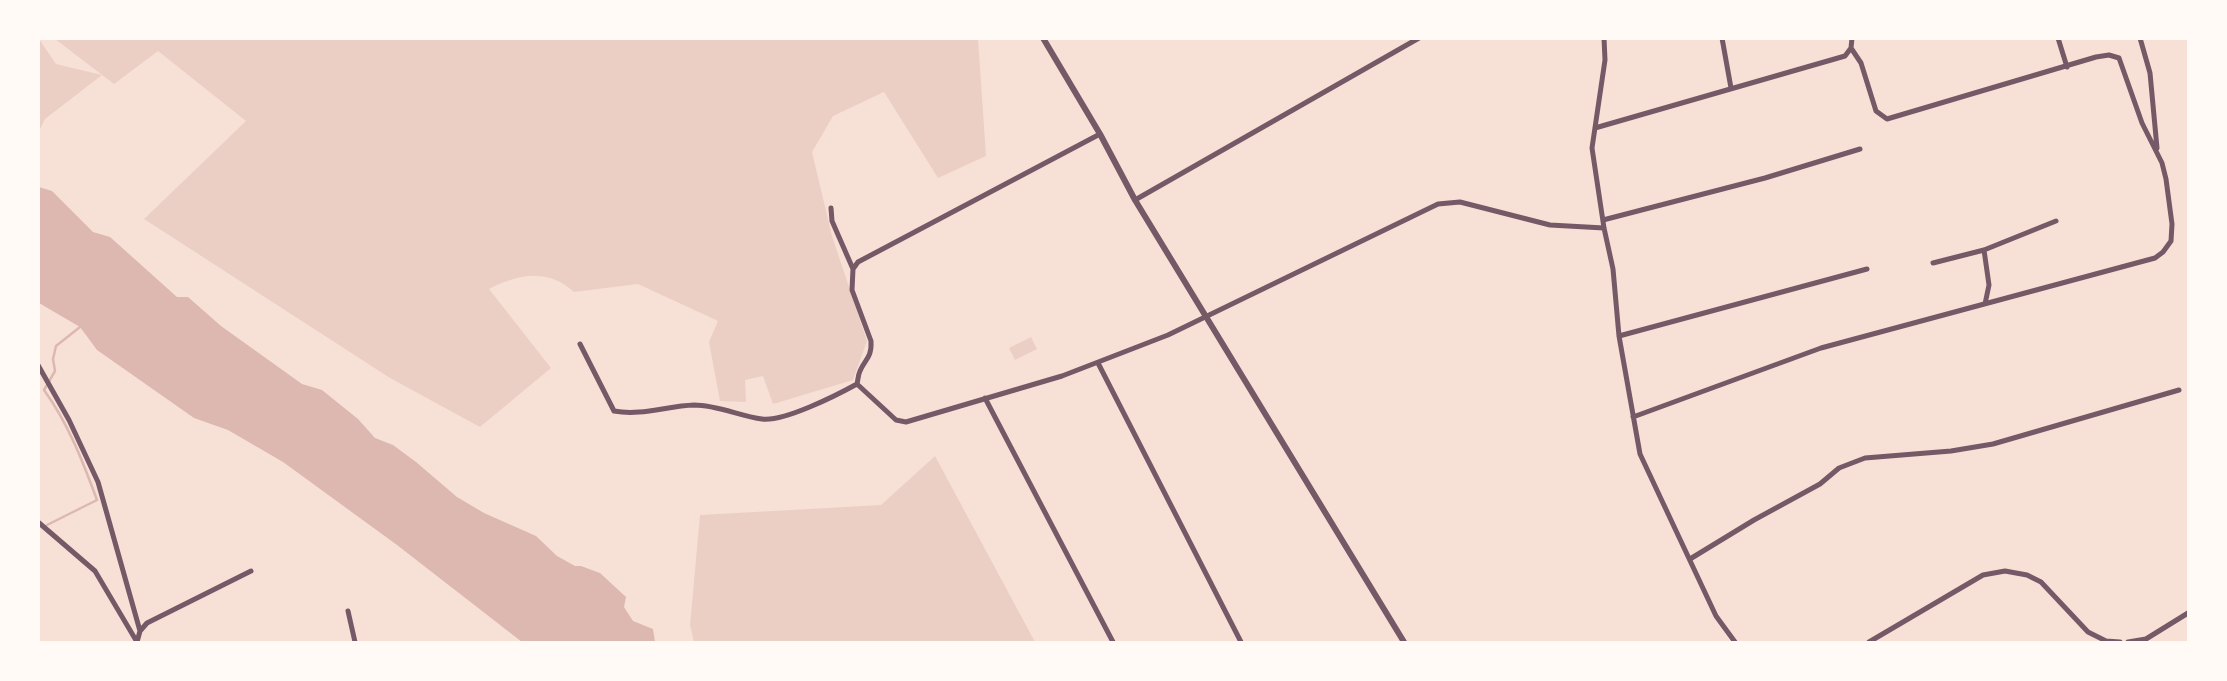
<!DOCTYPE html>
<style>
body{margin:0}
#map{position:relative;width:2227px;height:681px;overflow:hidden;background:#f7e1d7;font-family:"PT Sans",sans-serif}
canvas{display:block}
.frame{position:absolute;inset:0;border:40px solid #fffaf5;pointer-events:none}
</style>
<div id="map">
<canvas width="2227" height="681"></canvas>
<div class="frame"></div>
</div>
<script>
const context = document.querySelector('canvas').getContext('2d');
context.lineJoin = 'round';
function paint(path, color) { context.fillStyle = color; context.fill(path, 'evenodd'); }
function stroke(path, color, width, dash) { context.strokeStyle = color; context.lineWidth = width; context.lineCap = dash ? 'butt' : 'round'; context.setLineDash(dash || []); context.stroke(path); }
const green = new Path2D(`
 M39,39L56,64L102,75L45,119L39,131Z
 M55,39H978L986,156L938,178L884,92L833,116L812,152L832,236L867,341L853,380L773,404L763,376L745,380L746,402L720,401L709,342L718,321L638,284L574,292C547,268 519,274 489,289L551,368L480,427L390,378L144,219L246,121L158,51L114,84Z
 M1031,337L1037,349L1015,360L1009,348Z
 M935,456L1035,642H694L690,625L700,515L881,505Z`);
const water = new Path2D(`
 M39,187L52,191L93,232L110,237L177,297H188L221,326L302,384L322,390L358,419L375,438L393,445L416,462L457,497L484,513L536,536L557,556L575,566H581L600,573L626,597L624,607L633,621L653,629L655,642H522L397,545L283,462L228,430L194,418L97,350L80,327L39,303Z`);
const stream = new Path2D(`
 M47,525L97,500C83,462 68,423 44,390L55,371L53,359L56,346L80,327`);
const minor = new Path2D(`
 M1604,38L1605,60L1592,148L1604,228L1613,269L1619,336L1640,454L1716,616L1735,642
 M1722,38L1731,88
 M2058,38L2067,67
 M2140,38L2150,73L2157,148
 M1595,128L1845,56L1851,48
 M1135,200L1419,38
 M831,208L832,221L853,269L858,262L1100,134
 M1603,220L1765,178L1860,149
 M1984,250L1989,285L1985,304
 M1933,263L1984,250L2056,221
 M853,269L852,290L871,341C872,358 865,359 860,371C858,375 858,380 857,384
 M1619,336L1867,269
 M580,344L614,411C641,416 667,406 694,405C717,405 740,416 762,419C784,422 837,395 857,384L896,420L906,422L1062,376L1168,335L1438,204L1460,202L1550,225L1604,228
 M1098,363L1241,642
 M38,365L69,420L98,482L140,631
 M985,398L1113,642
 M1633,417L1821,348L2155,258L2163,252L2171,241L2172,224L2166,179L2162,163L2142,123L2119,58L2109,55L2096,57L1887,119L1876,111L1861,63L1851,48L1852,38
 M38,522L95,571L137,642
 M1690,559L1754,520L1820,484L1839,468L1865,458L1951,451L1993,444L2179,390
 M348,611L355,642
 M137,642L140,631L147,623L251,571
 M1869,642L1983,575L2005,571L2027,575L2041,582L2088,632L2106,641L2120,642
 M2128,642L2146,639L2188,613`);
const tertiary = new Path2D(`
 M1043,38L1100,134L1135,200L1404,642`);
paint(green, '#ebcfc5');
paint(water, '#dcb8b0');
stroke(stream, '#dcb8b0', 2.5);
stroke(minor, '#755966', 5);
stroke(tertiary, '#755966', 6);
</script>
